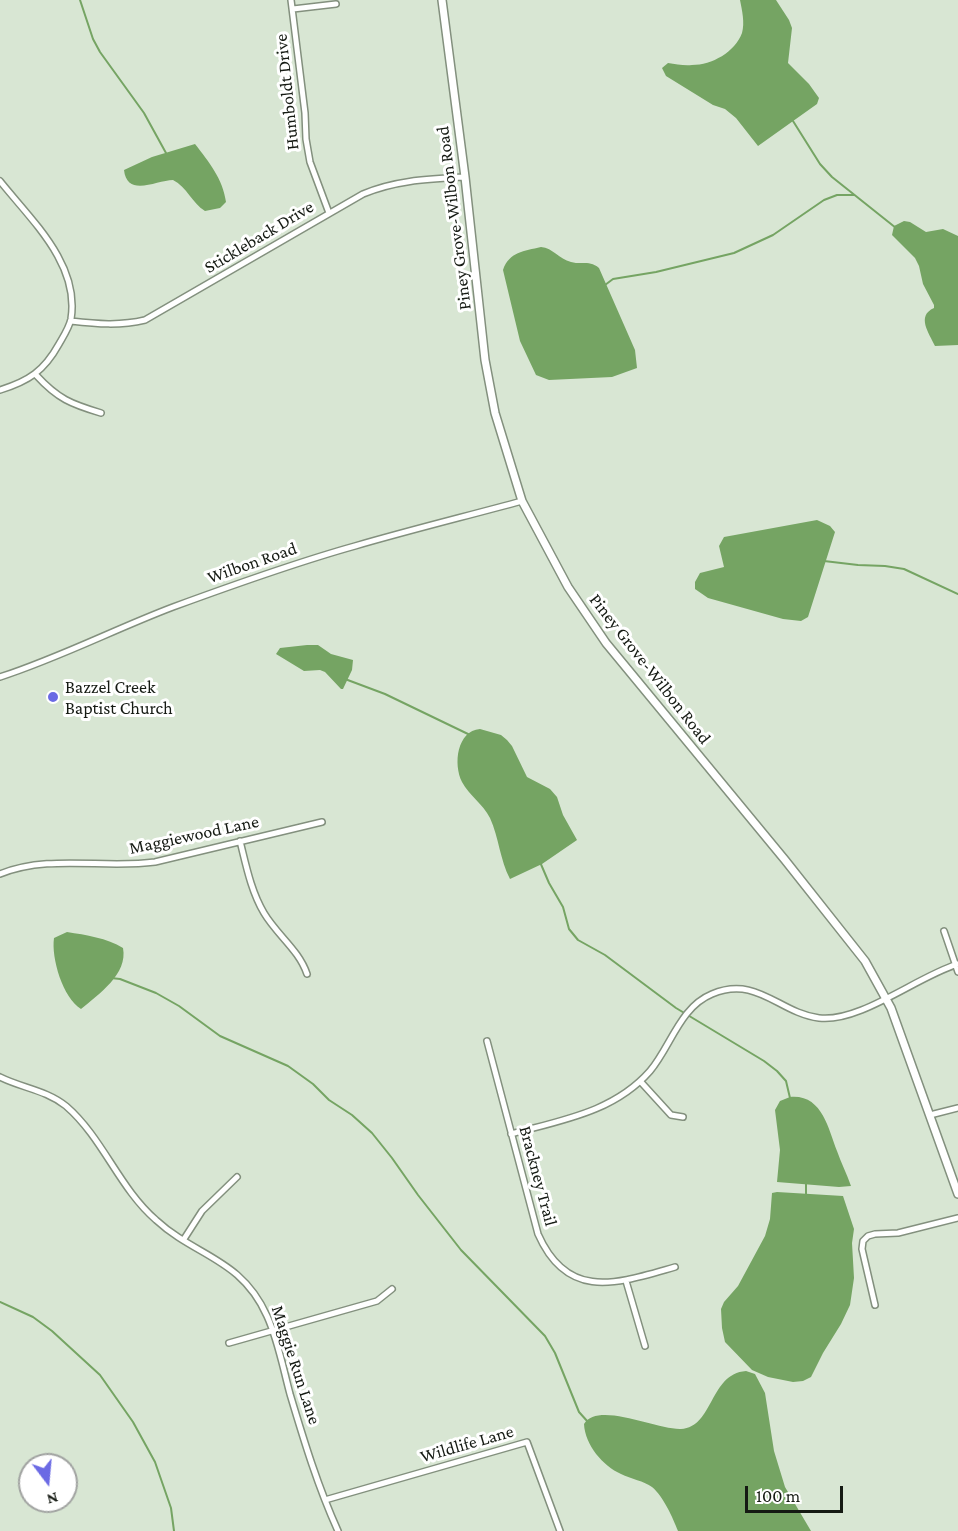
<!DOCTYPE html>
<style>
body{margin:0}
#map{position:relative;width:958px;height:1531px;overflow:hidden;background:#d8e6d3;font-family:"Crimson Pro",serif}
canvas{display:block}
.north{position:absolute;left:18px;top:1453px;width:60px;height:60px;box-sizing:border-box;background:#fff;border:2px solid #a1a3a1;border-radius:50%;rotate:164deg;font-size:16px;font-weight:700;line-height:24px;text-align:center;color:#151a13}
.north::after{content:'';display:block;margin:auto;width:21px;height:27px;background:#6b6ae4;clip-path:polygon(50% 0,100% 100%,50% 72%,0 100%)}
.scale{position:absolute;left:745px;top:1486px;width:98px;height:27px;box-sizing:border-box;border:3px solid #151a13;border-top:0;padding-left:8px;font-size:18px;line-height:21px;white-space:nowrap;color:#151a13;-webkit-text-stroke:4px #fff;paint-order:stroke}
</style>
<div id="map">
<canvas width="958" height="1531"></canvas>
<div class="north">N</div>
<div class="scale">100 m</div>
</div>
<script>
const context = document.querySelector('canvas').getContext('2d');
context.lineJoin = 'round';
function paint(path, color) { context.fillStyle = color; context.fill(path, 'evenodd'); }
function stroke(path, color, width, dash) { context.strokeStyle = color; context.lineWidth = width; context.lineCap = dash ? 'butt' : 'round'; context.setLineDash(dash || []); context.stroke(path); }
function write(font, color, halo, rows, align = 'center') {
  context.font = font + ' "Crimson Pro",serif'; context.lineWidth = 6; context.setLineDash([]); context.textBaseline = 'middle'; context.strokeStyle = halo; context.fillStyle = color; for (const [text, x, y, turn = 0] of rows) {
    context.save(); context.translate(x, y); context.rotate((+turn || 0) * Math.PI / 180); context.textAlign = isNaN(turn) ? turn : align; if (halo) context.strokeText(text, 0, 0); context.fillText(text, 0, 0); context.restore();
  }
}
const water = new Path2D(`
 M740,0H776L789,20L792,28L788,63L809,84L819,98L817,104L758,146L736,118L725,109L713,105L666,76L662,68L668,63C676,64 684,66 692,65C712,65 735,52 742,33C745,23 742,10 740,0Z
 M195,144C209,162 223,179 226,202L220,208L205,211C192,203 187,187 173,180C157,180 127,198 124,170L152,157Z
 M904,221L910,222L926,232L943,229L958,236V345L935,346C929,333 916,316 934,308V305L923,284L919,266L915,258L892,235L894,226Z
 M541,247C553,248 559,259 571,262C581,265 589,260 599,268L635,350L637,368L612,377L549,380L536,375L520,341L503,270C509,252 524,251 541,247Z
 M817,520L830,526L835,532L808,617L801,621L783,619L708,598L695,589V582L700,573L724,567L719,546L724,537Z
 M307,645H318L331,654L353,660L352,670L343,689H341L325,672L320,670L304,671L276,654L280,648Z
 M480,729L501,735L507,740L512,746L527,777L550,789L557,797L563,815L577,840L542,864L510,879C500,860 499,838 490,818C483,804 469,795 462,782C453,764 457,731 480,729Z
 M67,932C86,935 107,938 123,948C128,974 99,994 81,1009C63,998 51,958 54,938Z
 M790,1097C822,1094 828,1128 837,1151C841,1163 847,1174 851,1186L839,1187L777,1182L780,1150L775,1110L780,1101Z
 M777,1192L843,1196L854,1229L852,1243L854,1278L850,1305L841,1324L823,1353L811,1377L803,1381L793,1382L768,1377L752,1370L725,1342L722,1328L721,1309L724,1302L738,1286L765,1236L770,1219L772,1193Z
 M746,1371L755,1374L765,1393L774,1451L785,1487L811,1531H678C673,1518 663,1496 652,1487C644,1481 631,1479 621,1474C603,1466 585,1445 584,1424C598,1401 657,1430 681,1429C714,1427 709,1374 746,1371Z`);
const stream = new Path2D(`
 M80,0L93,39L100,52L144,113L166,153
 M793,121L820,164L832,177L896,228
 M605,285L613,279L656,272L734,253L773,235L824,200L837,195H854
 M824,561L858,565L885,566L904,569L958,594
 M345,679L385,694L468,734
 M540,862L549,883L563,907L569,929L578,940L605,955L676,1008L764,1061L777,1071L786,1081L790,1098
 M111,978L120,979L156,993L179,1006L220,1036L288,1066L313,1084L329,1100L352,1115L372,1133L392,1158L418,1195L461,1250L545,1336L555,1353L579,1412L588,1422
 M806,1195V1183
 M0,1302L33,1317L52,1331L100,1375L133,1422L155,1462L171,1508L174,1531`);
const minor = new Path2D(`
 M291,0L305,113L306,139L310,162L329,213
 M293,9L336,4
 M0,181C31,220 80,264 71,319C69,328 63,337 59,344C44,371 29,381 0,390
 M71,321C97,324 120,326 145,320L363,194C396,180 429,179 465,177
 M36,375C58,399 71,404 101,413
 M0,677C59,658 115,629 173,607C233,585 294,563 355,546C410,530 467,516 522,501
 M240,841C246,865 251,891 264,913C277,935 299,950 307,974
 M0,874C50,854 103,869 155,862L322,822
 M944,931L958,972
 M487,1041L538,1234C568,1302 618,1283 675,1267
 M0,1077C22,1088 46,1090 66,1106C103,1138 119,1188 156,1220C196,1257 241,1258 267,1316C278,1340 283,1368 290,1394C304,1441 318,1487 338,1531
 M640,1081L671,1115L683,1117
 M930,1115L958,1108
 M511,1134C562,1120 614,1112 650,1071C671,1046 680,1007 712,994C757,975 779,1013 819,1018C860,1023 918,976 958,964
 M184,1239L202,1211L237,1177
 M626,1281L645,1346
 M875,1305L862,1249L863,1241L868,1236L875,1234L898,1233L958,1218
 M229,1343L377,1301L392,1289
 M325,1500L527,1442L560,1531`);
const tertiary = new Path2D(`
 M442,0L465,177L485,360L495,413L522,501L568,587L606,643L785,860L865,961L891,1008L958,1194`);
const markers = [
 [53,697,6,"#6b6ae4"]
];
const streetNames = [
 ["Humboldt Drive",287,92,-96],
 ["Piney Grove-Wilbon Road",454,218,-97],
 ["Stickleback Drive",259,237,-31],
 ["Wilbon Road",252,563,-19],
 ["Piney Grove-Wilbon Road",650,669,52],
 ["Maggiewood Lane",194,835,-12],
 ["Brackney Trail",538,1176,75],
 ["Maggie Run Lane",296,1365,72],
 ["Wildlife Lane",467,1444,-16]
];
const poiNames = [
 ["Bazzel Creek",65,687],
 ["Baptist Church",65,708]
];
paint(water, '#75a463');
stroke(stream, '#75a463', 2);
stroke(minor, '#83907e', 8);
stroke(tertiary, '#83907e', 10);
stroke(minor, '#fff', 5);
stroke(tertiary, '#fff', 7);
for (const [x, y, r, color] of markers) { const dot = new Path2D(); dot.arc(x, y, r, 0, 2 * Math.PI); context.fillStyle = color; context.fill(dot); stroke(dot, '#fff', 2); }
write('18px', '#151a13', '#fff', streetNames);
write('18px', '#151a13', '#fff', poiNames, 'left');
</script>
